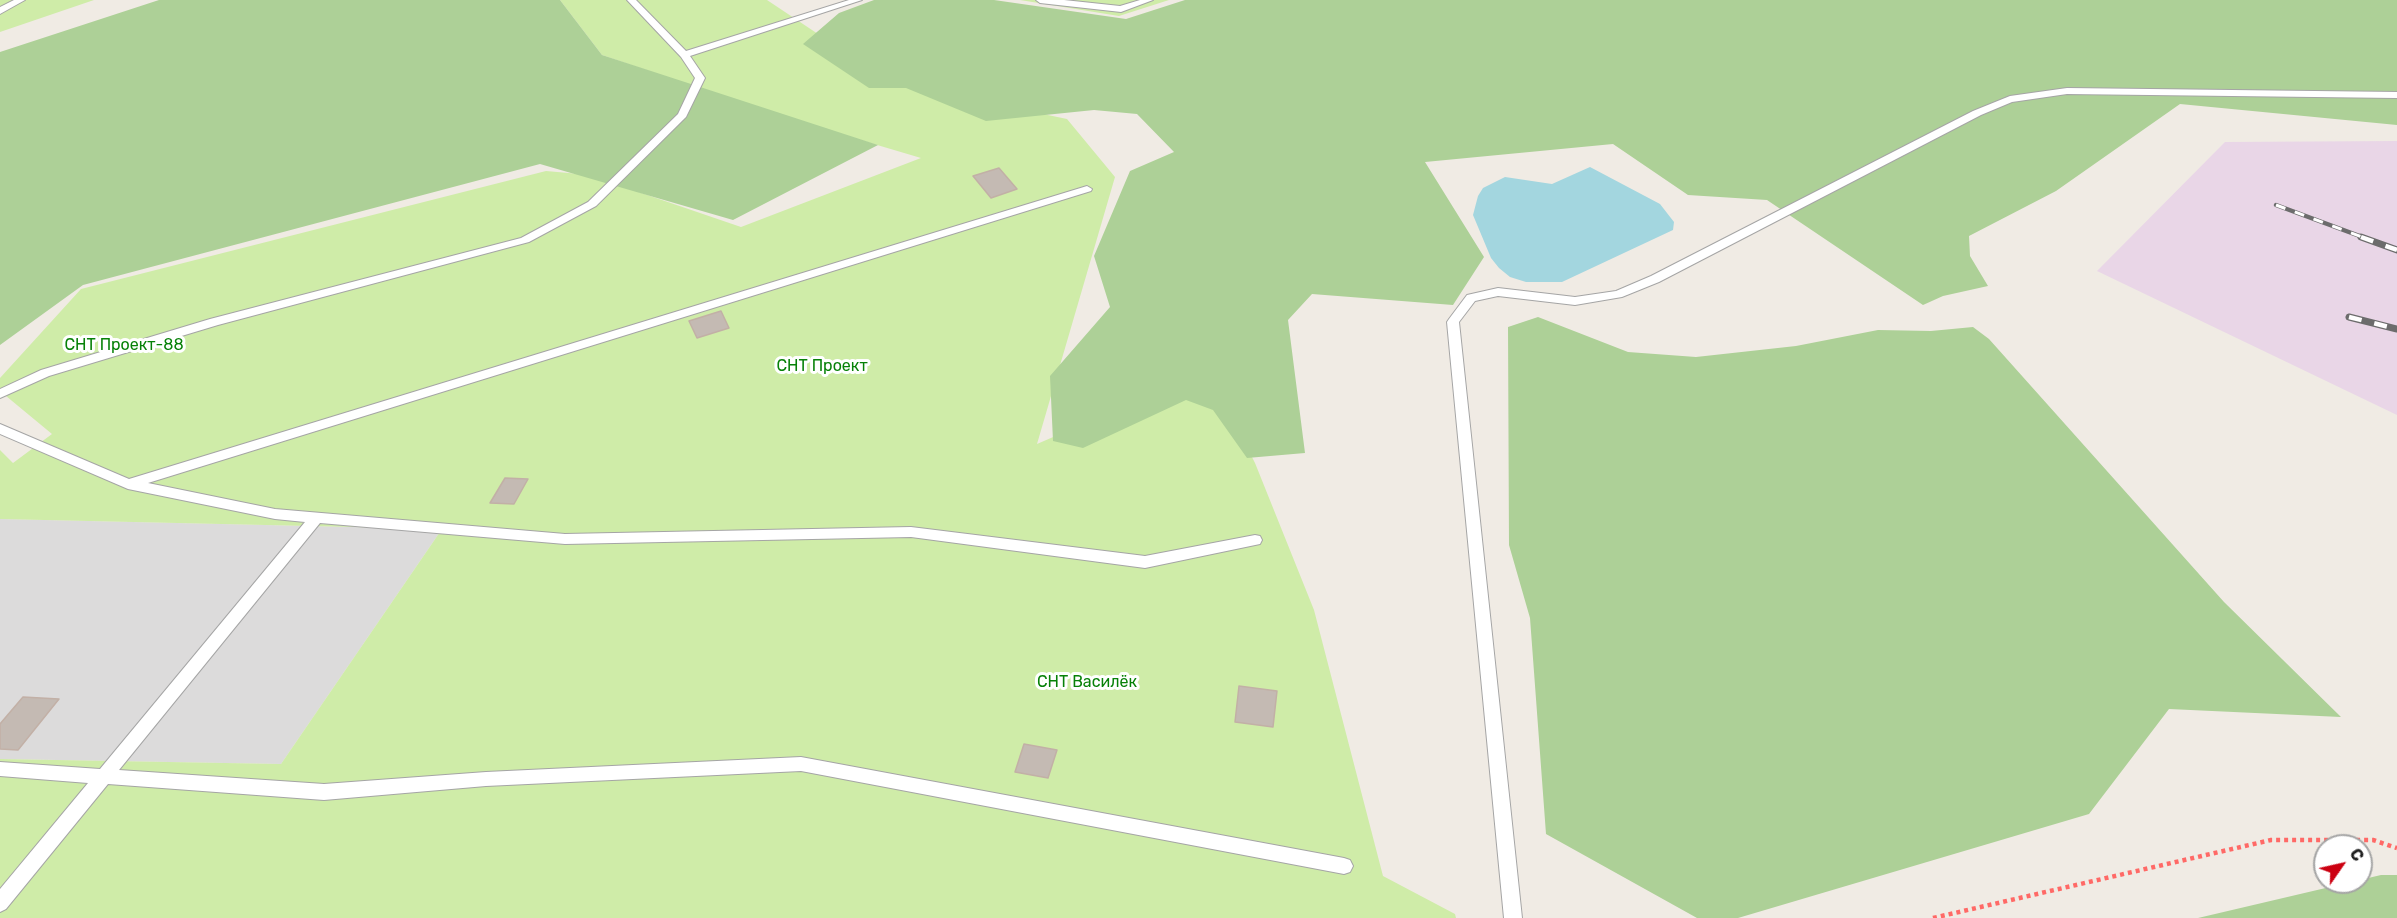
<!DOCTYPE html>
<meta charset="utf-8">
<style>
body{margin:0}
#map{position:relative;width:2397px;height:918px;overflow:hidden;background:#f0ebe4;font-family:Rubik,sans-serif}
canvas{display:block}
.north{position:absolute;left:2313px;top:834px;width:60px;height:60px;box-sizing:border-box;background:#fff;border:2px solid #a5a5a5;border-radius:50%;rotate:56deg;font-size:16px;font-weight:700;line-height:24px;text-align:center;color:#1e1e1e}
.north::after{content:'';display:block;margin:auto;width:21px;height:27px;background:#c01;clip-path:polygon(50% 0,100% 100%,50% 72%,0 100%)}
</style>
<div id="map">
<canvas width="2397" height="918"></canvas>
<div class="north">С</div>
</div>
<script>
const context = document.querySelector('canvas').getContext('2d');
context.lineJoin = 'round';
function paint(path, color) { context.fillStyle = color; context.fill(path, 'evenodd'); }
function stroke(path, color, width, dash) { context.strokeStyle = color; context.lineWidth = width; context.lineCap = dash ? 'butt' : 'round'; context.setLineDash(dash || []); context.stroke(path); }
function write(font, color, halo, rows, align = 'center') {
  context.font = font + ' Rubik,sans-serif'; context.lineWidth = 6; context.setLineDash([]); context.textBaseline = 'middle'; context.strokeStyle = halo; context.fillStyle = color; for (const [text, x, y, turn = 0] of rows) {
    context.save(); context.translate(x, y); context.rotate((+turn || 0) * Math.PI / 180); context.textAlign = isNaN(turn) ? turn : align; if (halo) context.strokeText(text, 0, 0); context.fillText(text, 0, 0); context.restore();
  }
}
const residential = new Path2D(`
 M0,519L442,529L281,764L0,759Z`);
const industrial = new Path2D(`
 M2397,141V415L2097,271L2225,142Z`);
const grass = new Path2D(`
 M0,0H94L0,32Z
 M560,0H767L890,82L1067,119L1115,177L1037,444L1208,370L1255,463L1314,610L1383,876L1455,914L1456,918H0V759L281,764L442,529L0,519V450L13,463L52,434L0,391V378L81,289L546,171L591,175L690,85L602,55ZM712,96L921,158L741,227L621,186Z
 M1020,0H1169L1119,16Z`);
const forest = new Path2D(`
 M159,0H560L602,55L878,145L733,220L540,164L83,285L0,345V52Z
 M874,0H994L1126,19L1185,0H2397V125L2180,104L2056,191L1969,236L1970,256L1988,286L1943,296L1923,305L1767,200L1688,195L1613,144L1425,162L1484,257L1453,305L1312,294L1288,320L1305,453L1247,458L1213,410L1186,400L1083,448L1053,441L1050,376L1110,307L1094,256L1130,171L1174,152L1137,114L1094,110L986,121L906,88H869L803,44L839,13Z
 M1538,317L1628,352L1696,357L1796,346L1878,330L1931,331L1973,327L1989,339L2224,602L2341,717L2169,709L2089,814L1738,918H1697L1546,834L1530,618L1509,545L1508,327Z
 M2381,875H2397V918H2198Z`);
const water = new Path2D(`
 M1590,167L1660,204L1674,222L1673,230L1562,282H1526L1510,277L1499,268L1491,258L1473,215L1478,196L1483,188L1505,177L1552,184Z`);
const building = new Path2D(`
 M999,168L1017,189L991,198L973,176Z
 M721,311L729,328L697,338L689,321Z
 M505,478L528,479L514,504L490,503Z
 M1239,686L1277,691L1273,727L1235,722Z
 M23,697L59,699L18,750L0,749V724Z
 M1024,744L1057,750L1048,778L1015,772Z`);
const path = new Path2D(`
 M1933,918L2271,840H2373L2397,848`);
const service = new Path2D(`
 M14,0H25L0,14V7Z
 M627,0H636L686,51L849,0H862L690,56L705,78L686,117L596,206L529,242L218,325L49,376L0,398V389L41,370L210,319L521,238L588,202L678,114L695,78L681,57Z
 M1036,0H1064L1120,6L1140,0H1153L1121,12L1040,3Z
 M2067,88L2397,92V98L2067,94L2012,102L1981,115L1659,282L1622,297L1575,305L1498,296L1475,301L1459,322L1522,918H1504L1447,322L1449,319L1467,295L1498,288L1575,297L1616,291L1651,276L1973,111L2010,96Z
 M1087,186L1092,189L1091,191L148,483L275,509L565,534L911,527L1145,556L1255,535L1260,536L1262,540L1260,544L1145,568L911,537L565,544L320,523L119,770L324,784L486,772L801,757L1344,858L1350,860L1353,866L1350,872L1344,874L801,771L486,786L324,800L108,784L6,909L0,912V889L88,783L0,776V762L100,769L305,522L275,519L128,489L0,434V424L129,479Z`);
const railFar1 = new Path2D(`
 M2276,205L2365,238`);
const rail = new Path2D(`
 M2361,237L2397,250
 M2349,317L2397,329`);
const parkNames = [
 ["СНТ Проект-88",124,345],
 ["СНТ Проект",822,366],
 ["СНТ Василёк",1087,682]
];
paint(residential, '#dcdbdb');
paint(industrial, '#e9d6e7');
paint(grass, '#cfeca8');
paint(forest, '#add097');
paint(water, '#a3d6df');
paint(building, '#c4bab3');
stroke(building, '#c2b0a6', 1.5);
stroke(service, '#a5a5a5', 2);
stroke(path, '#ff6966', 4.5, [4, 4]);
paint(service, '#fff');
stroke(railFar1, '#6c6c6c', 4.5);
stroke(rail, '#6c6c6c', 7);
stroke(railFar1, '#fff', 3, [10]);
stroke(rail, '#fff', 4.5, [13]);
write('16px', '#078108', '#fff', parkNames);
</script>
